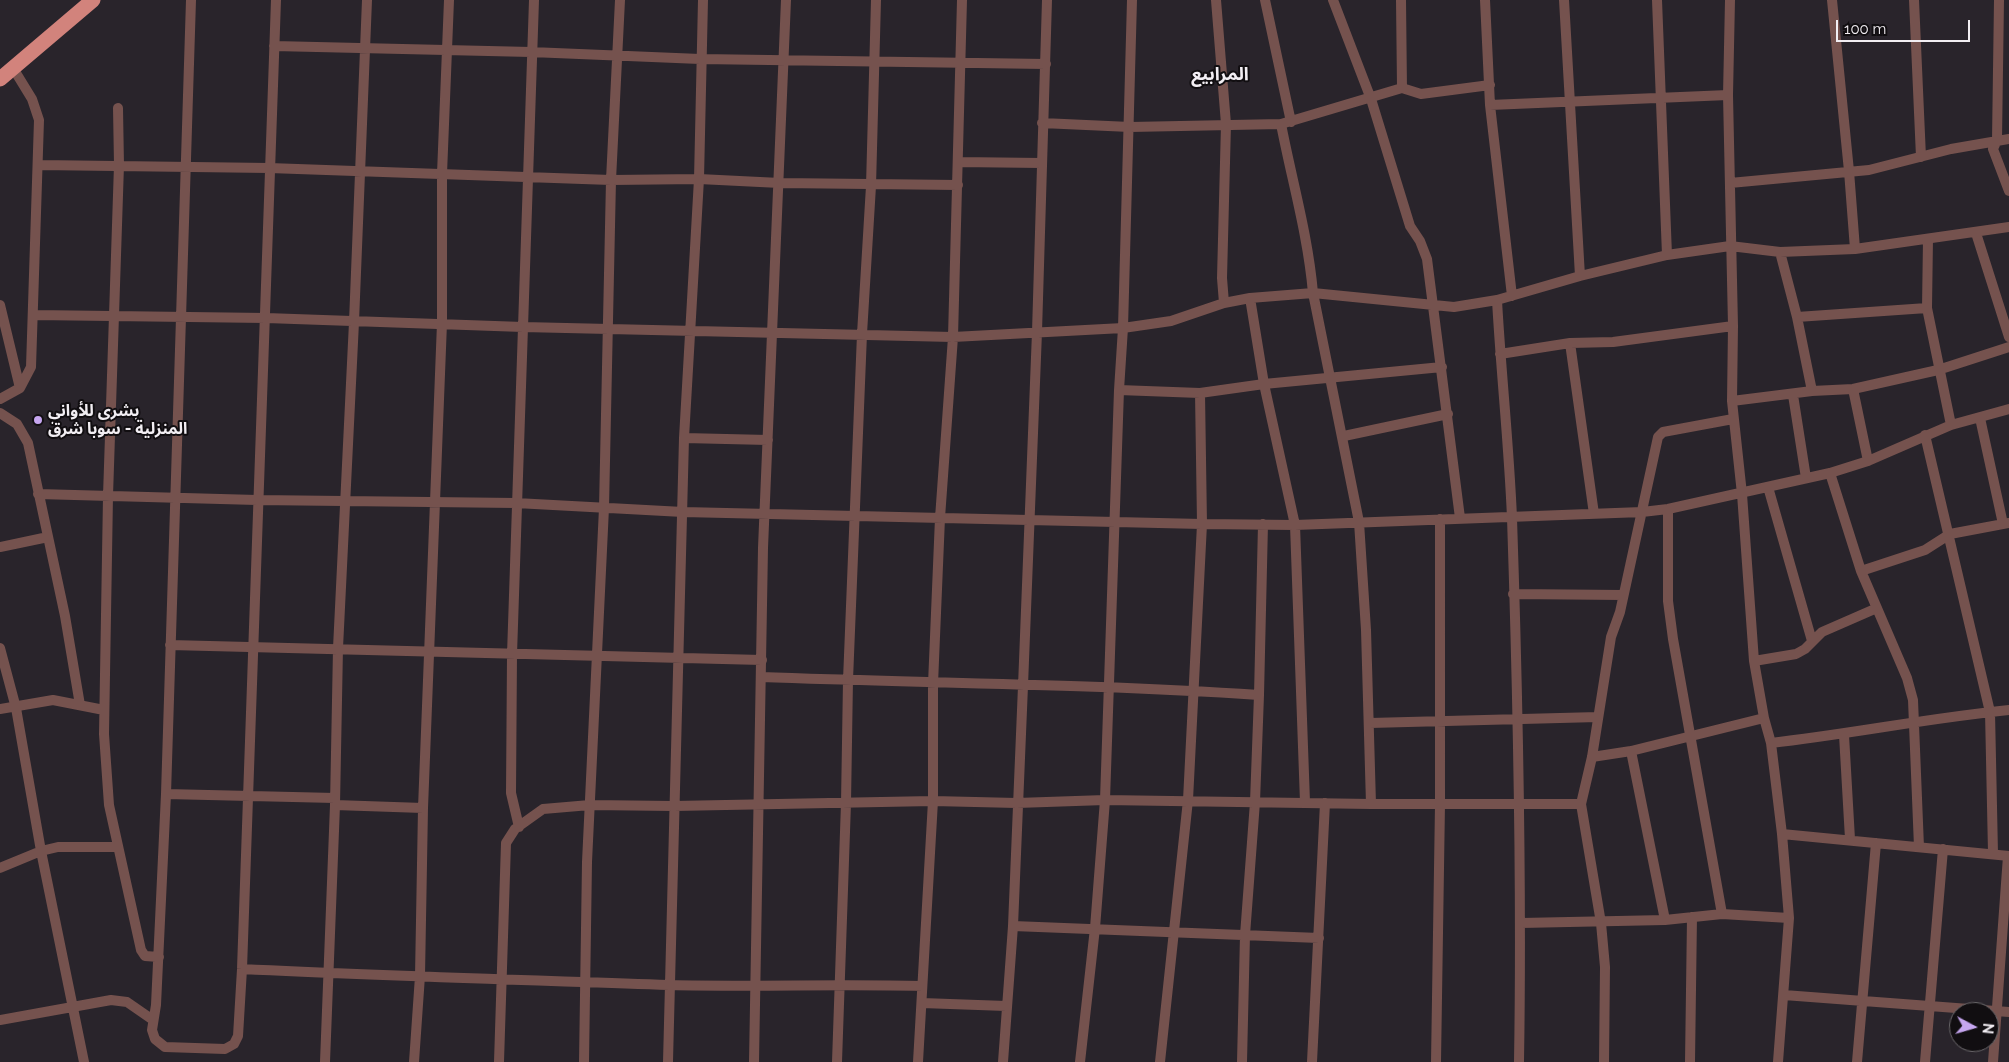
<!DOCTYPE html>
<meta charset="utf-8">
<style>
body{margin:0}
#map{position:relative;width:2009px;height:1062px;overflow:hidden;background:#29242b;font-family:Raleway,sans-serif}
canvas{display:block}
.north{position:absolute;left:1949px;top:1002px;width:50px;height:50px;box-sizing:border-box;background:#110e11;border:1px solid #6b686b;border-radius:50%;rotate:96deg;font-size:14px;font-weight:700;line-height:20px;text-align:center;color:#f2eef3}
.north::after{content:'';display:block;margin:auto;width:18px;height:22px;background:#c6a6f0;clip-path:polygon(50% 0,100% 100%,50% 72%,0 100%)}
.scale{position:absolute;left:1836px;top:20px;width:134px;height:22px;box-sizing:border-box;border:2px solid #f2eef3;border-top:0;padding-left:6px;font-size:15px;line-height:18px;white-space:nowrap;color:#f2eef3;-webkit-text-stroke:4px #110e11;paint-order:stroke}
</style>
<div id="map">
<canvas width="2009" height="1062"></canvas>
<div class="north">N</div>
<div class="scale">100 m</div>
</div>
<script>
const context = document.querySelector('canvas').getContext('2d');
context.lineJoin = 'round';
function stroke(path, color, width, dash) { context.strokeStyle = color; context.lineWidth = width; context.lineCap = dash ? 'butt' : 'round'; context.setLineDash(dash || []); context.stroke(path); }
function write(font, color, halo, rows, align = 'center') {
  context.font = font + ' Raleway,"Noto Sans Arabic",sans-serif'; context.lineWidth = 4; context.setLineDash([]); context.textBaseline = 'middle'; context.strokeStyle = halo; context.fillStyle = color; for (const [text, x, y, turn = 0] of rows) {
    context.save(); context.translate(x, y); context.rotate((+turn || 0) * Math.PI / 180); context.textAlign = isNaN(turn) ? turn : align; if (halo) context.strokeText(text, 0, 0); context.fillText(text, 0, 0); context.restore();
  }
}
const minor = new Path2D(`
 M191,0L166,794L156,1005L152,1030L155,1039L165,1047L225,1049L234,1044L238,1036L242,969L276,0
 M1216,0L1226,124L1222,278L1224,303
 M1265,0L1291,122
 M1333,0L1371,99L1410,226L1420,241L1427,259L1460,518
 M1401,0L1402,88
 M1485,0L1490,105L1512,296
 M1564,0L1580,276
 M1657,0L1667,255
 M1730,0L1728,95L1733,326L1732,401L1742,494L1754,661L1764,718L1771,743L1782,834L1789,918L1778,1062
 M1832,0L1849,171L1855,249
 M1914,0L1921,157
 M1999,0L1997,140L1993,149L2009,191
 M274,46L531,52L700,59L1046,64
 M1490,105L1728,95
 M118,108L119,165L108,496L104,734L109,805L141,950L145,956L159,957
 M1042,123L1130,127L1281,124L1402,88L1421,94L1490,85
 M1281,124C1292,181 1308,235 1313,293L1359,522L1366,630L1371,804
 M958,162L1042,163
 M39,165L269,168L611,180L699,179L780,183L958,185
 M1730,183L1869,170L1951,149L2009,139
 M1976,233L2009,337
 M1928,239L1927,308L1951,425
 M1250,298L1264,384L1295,525L1305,802
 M1497,300C1501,373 1509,445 1512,518C1518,699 1522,881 1519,1062
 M0,305L20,388
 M34,315L266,318L523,327L953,337L1123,328L1171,321L1224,303L1250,298L1313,293L1454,307L1497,300L1580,276L1667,255L1730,246L1780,252L1855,249L2009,227
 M1797,317L1927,308
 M1570,343L1594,514
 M1500,354L1570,343L1613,342L1733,326
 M1853,389L1868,461
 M1119,390L1200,393L1264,384L1442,367
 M1812,391L1853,389L1938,370L2009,347
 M1793,395L1806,478
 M0,399L20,388L31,367L39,120L32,99L13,68
 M1732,401L1812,391L1797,317L1780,252
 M0,413L17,424L28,443L65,616L80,705
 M1980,418L2003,524
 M1925,435L1990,712L1993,853
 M1344,436L1448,414
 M684,438L768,440
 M1830,473L1861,571L1907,678L1913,700L1919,847
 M1768,487L1812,641
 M38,494L257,500L516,503L683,512L1202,524L1295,525L1642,512L1668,509L1830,473L1868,461L1951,425L2009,409
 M1668,509V601L1673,639L1722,914
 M0,547L48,537
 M1861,571L1925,550L1950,534L2009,523
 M1513,594L1623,595
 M170,645L762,660
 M0,648L16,708L41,851L84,1062
 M1754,661L1796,654L1805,649L1822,632L1877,608
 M761,677C927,683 1094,684 1259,695
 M0,709L53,700L104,710
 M1370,723L1598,717
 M1844,735L1850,839
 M1771,743C1851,734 1929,718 2009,710
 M1631,751L1665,920
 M1592,757L1631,751L1764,718
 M166,794L335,798
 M335,805L423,808
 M519,827L511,793L512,655L534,0
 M1782,834L2009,856
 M0,868L41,851L58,847H117
 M1521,923L1665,920L1722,914L1789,918
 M1013,926L1319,938
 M242,969C384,976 526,980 669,985C753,987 838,984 922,986
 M1784,995L2009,1012
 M922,1003L1006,1006
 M0,1020L111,1000L127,1002L153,1020
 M325,1062L335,805L338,648L354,322L367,0
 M414,1062L420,976L423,808L442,323V174L449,0
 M499,1062L506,843L515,829L543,809L590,805L674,806L933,801L1017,803L1105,800L1371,804H1581
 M584,1062L587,862L604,508L611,180L620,0
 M668,1062L684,438L699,179L703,0
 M754,1062L763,548L786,0
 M837,1062L846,803L848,680L862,334L871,186L876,0
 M918,1062L933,801V684L940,518L953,337L962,0
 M1003,1062L1013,926L1023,686L1037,332L1047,0
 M1080,1062L1095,928L1105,800L1119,390L1123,328L1132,0
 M1160,1062L1188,800L1202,524L1200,393
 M1242,1062L1245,935L1255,802L1259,695L1263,524
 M1312,1062L1325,803
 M1436,1062L1440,804V519
 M1604,1062L1605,967L1601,923L1581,804L1592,757L1611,637L1620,612L1658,437L1663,432L1733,419
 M1690,1062L1692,917
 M1857,1062L1876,843
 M1925,1062L1943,849
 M1993,1062L2008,856`);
const trunk = new Path2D(`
 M0,79L93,0`);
const markers = [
 [38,420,5,"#c6a6f0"]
];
const poiNames = [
 ["بشرى للأواني",48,411],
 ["المنزلية - سوبا شرق",48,429]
];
const neighbourhoodNames = [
 ["المرابيع",1220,75]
];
stroke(minor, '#75524e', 10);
stroke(trunk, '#d2837c', 15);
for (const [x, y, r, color] of markers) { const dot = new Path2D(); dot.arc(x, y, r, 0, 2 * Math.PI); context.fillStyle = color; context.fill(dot); stroke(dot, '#110e11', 2); }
write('bold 16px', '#f2eef3', '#110e11', poiNames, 'left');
write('bold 18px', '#f2eef3', '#110e11', neighbourhoodNames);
</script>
